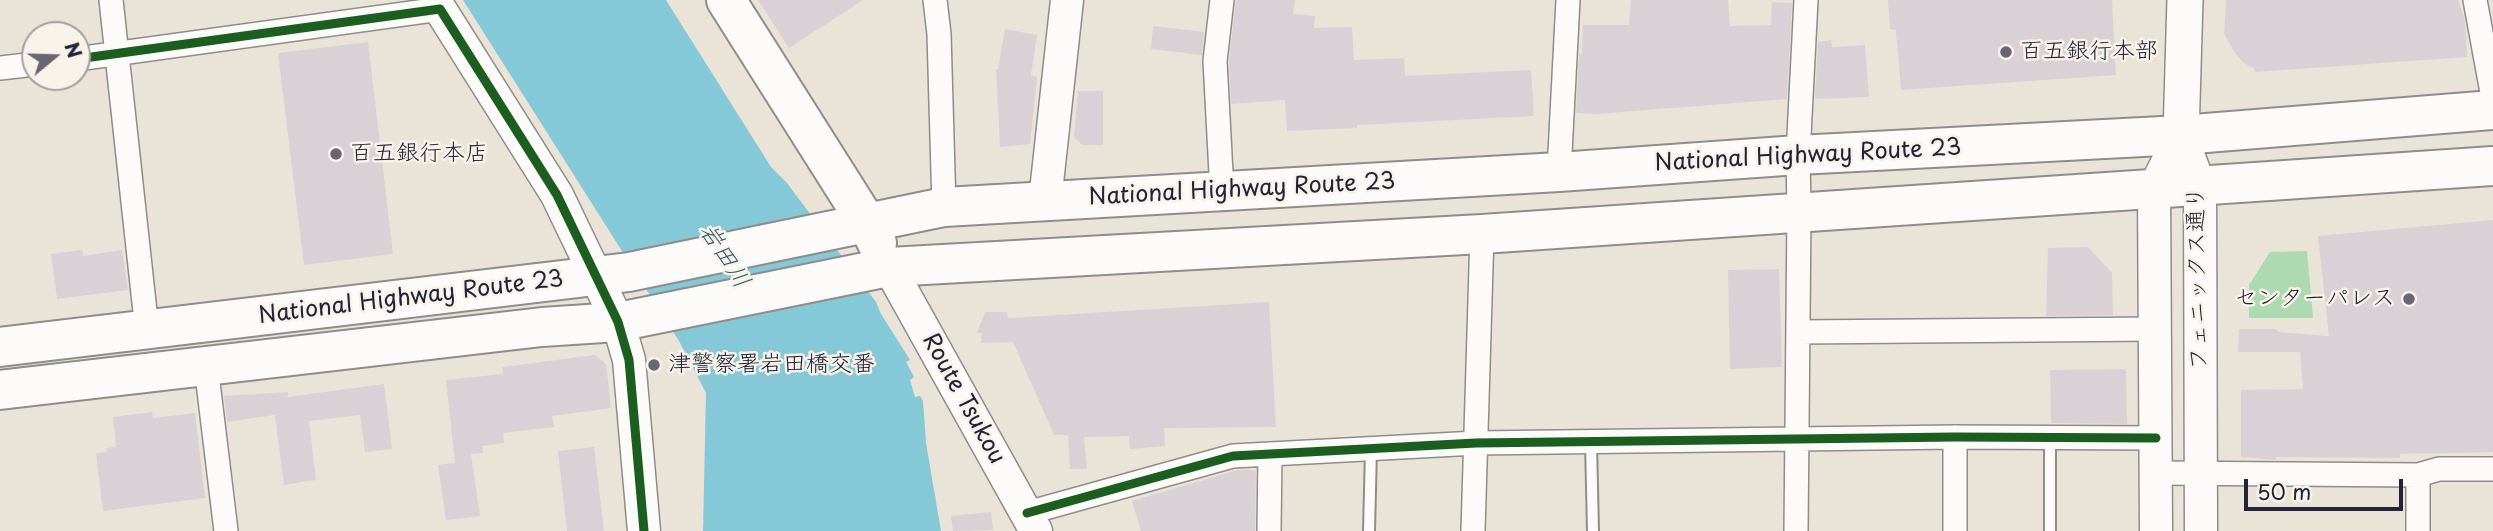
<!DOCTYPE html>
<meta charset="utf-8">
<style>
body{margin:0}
#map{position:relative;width:2493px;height:531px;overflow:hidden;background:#e9e4d7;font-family:"Playpen Sans",sans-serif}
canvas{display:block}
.north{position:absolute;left:21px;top:21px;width:70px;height:70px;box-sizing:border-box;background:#f7f3e8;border:2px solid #a29fa3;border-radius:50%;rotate:71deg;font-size:19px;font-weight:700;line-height:28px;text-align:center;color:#22223b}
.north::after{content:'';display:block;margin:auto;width:24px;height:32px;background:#686672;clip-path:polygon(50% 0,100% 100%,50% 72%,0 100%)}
.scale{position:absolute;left:2244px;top:479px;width:159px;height:32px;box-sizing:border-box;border:4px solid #22223b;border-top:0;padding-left:9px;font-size:21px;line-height:24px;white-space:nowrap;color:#22223b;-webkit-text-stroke:5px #f7f3e8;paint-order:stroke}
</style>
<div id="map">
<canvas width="2493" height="531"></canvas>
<div class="north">N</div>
<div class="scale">50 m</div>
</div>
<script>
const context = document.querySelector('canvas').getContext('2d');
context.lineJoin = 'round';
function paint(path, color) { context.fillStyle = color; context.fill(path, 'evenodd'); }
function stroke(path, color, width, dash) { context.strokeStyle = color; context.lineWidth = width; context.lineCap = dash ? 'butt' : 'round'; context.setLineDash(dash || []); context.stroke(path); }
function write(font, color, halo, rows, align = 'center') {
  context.font = font + ' "Playpen Sans","Klee One",sans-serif'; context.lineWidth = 5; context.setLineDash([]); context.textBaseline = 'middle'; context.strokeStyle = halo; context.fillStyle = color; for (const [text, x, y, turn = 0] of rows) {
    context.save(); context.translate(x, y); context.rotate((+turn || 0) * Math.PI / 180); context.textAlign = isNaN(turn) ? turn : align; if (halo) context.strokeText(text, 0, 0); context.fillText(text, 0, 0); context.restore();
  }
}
const green = new Path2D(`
 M2307,251L2313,318H2249V285L2270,252Z`);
const water = new Path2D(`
 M463,0H666L771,167L787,183L876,302L881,314L910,360L906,362L914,377L910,380L915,397L920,396L923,401L926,443L941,531H703L706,393L679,341Z`);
const building = new Path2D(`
 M758,0H863L789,48Z
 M1236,0H1295L1293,14L1315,16L1314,28L1352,27L1354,60L1404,58L1405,76L1531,70L1534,116L1357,125V128L1287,131L1285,100L1231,104L1229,61Z
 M1631,0H1728L1730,26L1771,25L1772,2L1792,3L1787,99L1596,114L1576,113L1579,54H1582L1583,25H1629Z
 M1888,0H2112L2116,75L1901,90L1896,30L1890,29Z
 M2226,0H2458L2465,21L2467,57L2255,72L2254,68L2244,63L2235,53L2224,34Z
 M1153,26L1204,32L1202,55L1151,49Z
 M1005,29L1037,35L1031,75L1037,77L1030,144L1000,147L996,69H998Z
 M1831,40L1832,47L1865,45L1869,97L1815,99L1818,42Z
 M368,42L393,254L304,265L278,53Z
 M1078,91H1103V145H1082L1074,137Z
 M2493,220V452L2400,454V458L2276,457V460L2241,457V390L2303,389L2300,352H2238L2239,329H2277L2278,332L2329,336L2318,236Z
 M2088,247L2112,273L2113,315L2046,316L2048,248Z
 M82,250L83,256L122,250L128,290L57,299L51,254Z
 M1779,269L1782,367L1730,369L1728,270Z
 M1269,302L1276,427L1164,428L1165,446L1130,449L1129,436L1084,437L1087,469H1070L1068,435H1054L1013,342L981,343L982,333H977L985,312H1007L1008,318Z
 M595,355L606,364L611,408L552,416L554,427L503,433L504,443L482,446L483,453L471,454L480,516L446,520L438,465L455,463L446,380L503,374L502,367Z
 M2126,369L2127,424L2051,423L2050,370Z
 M384,384L392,449L365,452L360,415L309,421L316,480L284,485L275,415L227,422L224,396L288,392V397Z
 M152,412L153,418L195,413L205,498L103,511L96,453L107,452L106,448L116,447L113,417Z
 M594,447L604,531H567L558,451Z
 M1238,470H1256L1255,531H1141L1132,501Z
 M991,512L993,530L953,531L951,516Z`);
const lane = new Path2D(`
 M2050,438V531
 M1591,442L1593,531
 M1369,531L1371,449`);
const street = new Path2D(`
 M111,0L147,330
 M935,0L939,34L944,207
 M1222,0L1215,61L1222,192
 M2475,0L2493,98
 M77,59L440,9
 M0,68L35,64
 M1559,172L1568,0
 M1798,332L2155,329
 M206,366L226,531
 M1955,437V531
 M2156,473L2418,475L2439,469H2493
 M2418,475V531
 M1027,513L1233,456L1476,443L1955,437L2156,438
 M1269,531L1270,454
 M1473,531L1482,234
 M1796,531L1799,212L1798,155L1806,0`);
const secondary = new Path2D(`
 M440,9L557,195L618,322L629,360L644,531
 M2181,135L2200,187L2201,531
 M1045,201L1067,0
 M889,267L1036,531
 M2156,531L2154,189L2181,135`);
const primary = new Path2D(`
 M2181,135L2185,0`);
const highway = new Path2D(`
 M726,0L867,223L877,243
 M0,347L629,272L944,207L1559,172L1798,155L2181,135L2493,110
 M0,390L542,327L618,322L889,267L1482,234L2493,166`);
const cycleway = new Path2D(`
 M77,59L440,9L557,195L618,322L629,360L644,531
 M1027,513L1233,456L1476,443L1955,437L2156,438`);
const markers = [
 [2006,52,7,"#686672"],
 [336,154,7,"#686672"],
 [2409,299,7,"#686672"],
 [654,365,7,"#686672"]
];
const poiNames = [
 ["百五銀行本部",2020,52],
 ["百五銀行本店",350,154],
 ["センターパレス",2395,299,"right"],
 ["津警察署岩田橋交番",668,365]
];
const streetNames = [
 ["National Highway Route 23",1808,156,-3],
 ["National Highway Route 23",1242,190,-3],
 ["フェニックス通り",2198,278,-91],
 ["National Highway Route 23",411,298,-7],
 ["Route Tsukou",963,399,61]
];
const waterNames = [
 ["岩田川",724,256,57]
];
paint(green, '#aedab2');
paint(water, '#85c8d8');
paint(building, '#dad1d6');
stroke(lane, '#8f8d8a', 14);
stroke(street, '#8f8d8a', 26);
stroke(secondary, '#8f8d8a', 35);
stroke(primary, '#8f8d8a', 38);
stroke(highway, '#8f8d8a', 42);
stroke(lane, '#fcfbf9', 10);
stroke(street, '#fcfbf9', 23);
stroke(secondary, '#fcfbf9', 32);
stroke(primary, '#fcfbf9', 35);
stroke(highway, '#fcfbf9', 38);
stroke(cycleway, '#1b5e20', 9);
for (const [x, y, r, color] of markers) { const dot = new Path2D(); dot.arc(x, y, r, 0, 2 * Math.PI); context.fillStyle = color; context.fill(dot); stroke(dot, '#f7f3e8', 2.5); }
write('23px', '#22223b', '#f7f3e8', poiNames, 'left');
write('23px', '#22223b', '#f7f3e8', streetNames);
write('italic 24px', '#365872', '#f7f3e8', waterNames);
</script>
